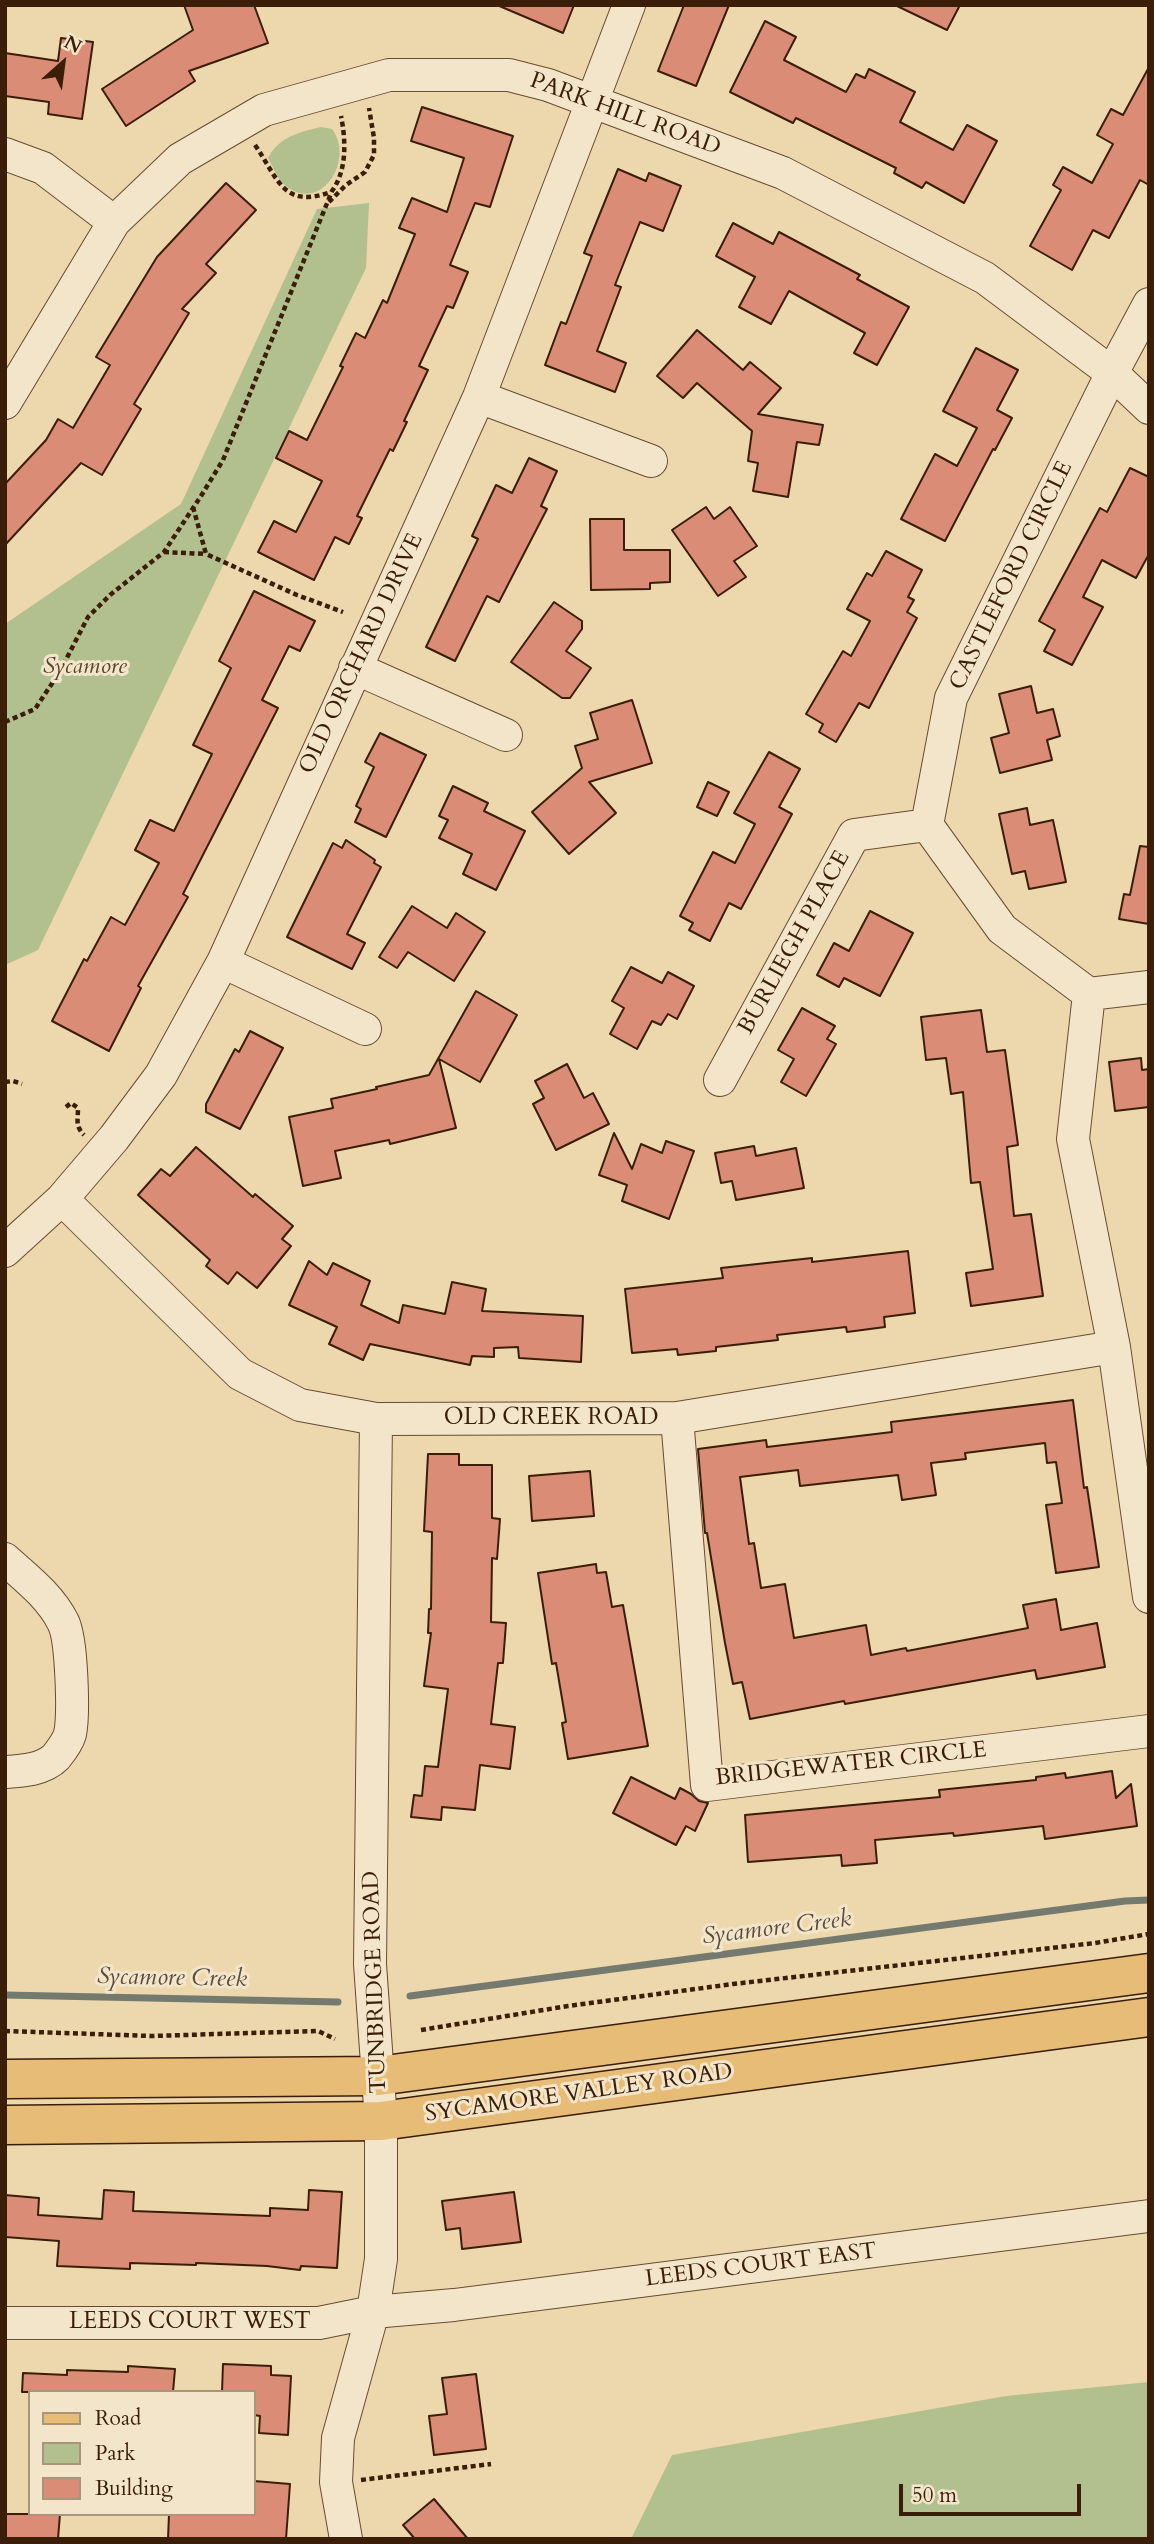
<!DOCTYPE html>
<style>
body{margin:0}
#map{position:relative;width:1154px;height:2544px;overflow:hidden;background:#edd7ad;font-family:Cardo,serif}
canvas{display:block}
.frame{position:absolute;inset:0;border:7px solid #3b1e08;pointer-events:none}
.legend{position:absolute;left:28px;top:2390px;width:228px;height:126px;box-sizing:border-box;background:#f3e5ca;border:2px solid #a9957c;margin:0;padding:9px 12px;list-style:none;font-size:21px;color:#3b1e08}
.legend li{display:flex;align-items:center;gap:14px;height:35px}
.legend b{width:35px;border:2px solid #a9957c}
.north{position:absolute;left:28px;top:28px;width:70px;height:70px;-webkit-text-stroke:5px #f3e5ca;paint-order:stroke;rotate:28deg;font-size:19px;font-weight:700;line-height:28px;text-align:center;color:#3b1e08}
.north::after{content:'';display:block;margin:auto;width:24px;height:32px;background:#3b1e08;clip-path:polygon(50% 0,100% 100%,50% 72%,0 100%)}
.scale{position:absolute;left:899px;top:2484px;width:182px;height:32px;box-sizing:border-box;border:4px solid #3b1e08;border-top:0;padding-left:9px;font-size:21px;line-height:24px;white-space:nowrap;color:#3b1e08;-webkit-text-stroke:5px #f3e5ca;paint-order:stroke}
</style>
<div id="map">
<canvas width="1154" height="2544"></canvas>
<div class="frame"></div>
<ul class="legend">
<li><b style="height:9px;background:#e6bc76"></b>Road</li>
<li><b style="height:19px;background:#b2bf8f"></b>Park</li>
<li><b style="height:19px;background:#da8c77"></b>Building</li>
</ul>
<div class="north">N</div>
<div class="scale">50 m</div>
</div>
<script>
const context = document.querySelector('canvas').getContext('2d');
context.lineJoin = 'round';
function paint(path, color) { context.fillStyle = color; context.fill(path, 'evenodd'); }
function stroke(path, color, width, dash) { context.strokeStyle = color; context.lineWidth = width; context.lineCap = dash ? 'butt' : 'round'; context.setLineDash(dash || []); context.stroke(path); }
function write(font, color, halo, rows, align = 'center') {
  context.font = font + ' Cardo,serif'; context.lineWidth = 6; context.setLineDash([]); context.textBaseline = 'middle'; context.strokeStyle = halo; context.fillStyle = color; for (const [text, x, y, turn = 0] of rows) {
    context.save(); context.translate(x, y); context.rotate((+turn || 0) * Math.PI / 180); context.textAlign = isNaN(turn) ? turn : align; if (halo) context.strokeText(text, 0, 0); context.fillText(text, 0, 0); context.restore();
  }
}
const green = new Path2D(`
 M321,127L332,129C355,159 322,214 286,186C278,180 273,167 268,158C279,137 299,132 321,127Z
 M369,203L366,268L38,950L5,965V624L181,504L317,209Z
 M1149,2382V2539H631L672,2455L1006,2396Z`);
const stream = new Path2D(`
 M5,1995L338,2002
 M410,1996L1125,1901L1149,1900`);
const building = new Path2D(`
 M184,5H254L268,43L189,71L195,81L126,126L102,89L193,30Z
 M497,5H574L563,33Z
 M684,5H729L696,86L658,71Z
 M895,5H960L947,30Z
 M765,21L796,37L784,60L846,92L856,74L865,78L869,69L915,92L900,122L953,150L967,125L997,141L964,203L926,182L922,188L894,173L896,168L796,118L793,123L730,92Z
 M61,38L93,42L82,119L48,114L49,102L5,96V53L58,61Z
 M1149,67V185L1140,180L1109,238L1093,230L1072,270L1030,246L1061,190L1053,185L1063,167L1092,183L1113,144L1097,135L1111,109L1123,115Z
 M422,107L513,136L490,207L475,203L450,265L468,272L453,308L447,306L419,366L428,370L404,421L407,422L393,451L390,449L357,516L362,518L349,544L335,537L314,580L258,552L274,521L296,532L322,481L276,458L289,431L307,440L343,367L340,366L356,333L365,338L383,300L387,303L415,234L399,228L412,198L447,212L464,158L411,141Z
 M618,169L646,181L649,173L681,186L663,231L640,222L615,285L621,287L597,351L626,363L615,392L545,365L561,322L566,324L592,256L584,253Z
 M226,183L256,210L206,264L216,273L182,309L189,313L134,404L141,409L102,475L81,463L5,545V484L46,440L58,419L73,428L110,365L96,357L157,257Z
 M733,223L773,244L779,232L860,275L857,279L909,307L877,365L854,353L865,333L789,291L771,324L739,307L755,277L716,256Z
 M697,330L743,370L750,362L781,388L758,414L823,425L819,445L797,442L788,497L753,491L758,463L748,461L752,431L697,383L683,398L657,376Z
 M976,348L1018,370L997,410L1012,418L995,450L993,449L945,541L901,519L935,454L957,466L977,428L943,411Z
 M529,458L557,471L541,506L547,509L499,602L487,596L455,661L426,647L478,539L472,536L496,485L512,493Z
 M1130,468L1149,477V554L1136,578L1102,560L1083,597L1103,607L1072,665L1044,651L1055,630L1039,621L1100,508L1107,512Z
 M706,507L714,519L730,507L757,546L734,561L746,577L718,596L672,530Z
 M590,519H624V550H670V582L650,583V589L591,590Z
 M886,551L922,570L908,597L914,600L907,612L917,618L869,708L859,703L836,742L819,732L823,724L806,714L843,651L851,656L870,621L847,609L867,573L872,576Z
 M254,591L315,621L300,651L289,646L262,700L278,708L183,894L188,897L138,986L141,988L109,1051L52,1021L84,959L87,961L111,917L125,925L159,863L135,850L150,820L174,831L212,754L193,745L231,668L219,661Z
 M554,602L582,621V629L566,651L591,668L570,698H562L511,662Z
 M1031,686L1037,713L1053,709L1060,736L1047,740L1052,760L1000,773L991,738L1009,733L999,694Z
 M632,700L652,763L589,782L616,813L569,854L532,812L582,768L575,746L598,739L590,713Z
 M380,733L426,755L386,837L355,822L361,809L356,806L374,767L365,762Z
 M769,752L800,769L779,807L792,814L741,909L729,903L710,941L689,930L693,923L680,916L713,852L735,863L755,824L734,813Z
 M708,782L729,792L717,816L697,807Z
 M453,786L488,803L484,811L525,831L496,890L463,874L472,854L439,838L448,820L439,816Z
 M1027,808L1030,825L1053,820L1066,882L1029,889L1025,871L1012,874L999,814Z
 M346,840L375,860L374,863L381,867L347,934L365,943L352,969L287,937L333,843L342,848Z
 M1140,846L1149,847V924L1119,919L1124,894L1130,895Z
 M412,906L447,928L456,913L485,932L454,981L408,952L397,968L379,957Z
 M870,911L913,933L880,996L844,978L839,987L817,975L834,943L849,951Z
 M631,967L662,983L668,972L694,986L677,1019L668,1014L661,1025L652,1021L637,1049L610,1034L624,1008L612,1001Z
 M476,991L517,1015L480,1082L439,1059L456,1128L390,1144L389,1140L335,1151L341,1178L303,1186L289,1117L333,1108L331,1099L377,1089L376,1087L429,1075Z
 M802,1008L835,1026L827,1039L836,1044L806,1096L781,1082L794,1059L778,1050Z
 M981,1010L987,1052L1005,1050L1018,1145L1007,1147L1014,1216L1031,1214L1043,1296L971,1306L966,1273L993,1269L980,1182L971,1183L963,1092L951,1094L946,1058L926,1060L921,1017Z
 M250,1031L283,1048L240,1129L206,1112V1104L235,1049L239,1052Z
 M1141,1058L1142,1070L1149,1069V1107L1115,1111L1109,1062Z
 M567,1064L584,1098L593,1093L609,1124L556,1150L533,1104L544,1098L535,1081Z
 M614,1133L632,1169L641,1144L662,1153L666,1141L694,1151L669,1219L622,1201L627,1185L599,1175Z
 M754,1146L756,1156L796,1148L804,1188L736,1200L732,1181L721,1183L715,1153Z
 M196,1147L253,1197L255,1194L293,1226L282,1239L291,1246L257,1288L237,1272L228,1284L206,1266L210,1260L138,1195L161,1169L170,1176Z
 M908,1251L915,1313L884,1317L885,1327L847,1332L846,1327L777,1335L778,1340L716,1347V1351L678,1355L677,1349L632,1353L625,1289L723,1278L721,1268L812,1258V1262Z
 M309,1261L327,1275L333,1263L370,1281L361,1305L399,1323L403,1305L445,1314L452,1282L486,1289L482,1311L583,1316L581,1362L519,1358L518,1347L494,1348V1357L472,1356L470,1365L370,1344L363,1360L329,1344L337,1327L289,1305Z
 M1073,1400L1084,1488L1087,1487L1099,1567L1056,1573L1046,1505L1062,1503L1056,1462L1047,1463L1045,1443L965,1453L966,1459L931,1463L936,1495L902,1500L898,1475L800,1486L798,1470L740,1477L749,1544L754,1543L761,1588L785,1584L794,1638L866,1625L871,1655L906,1648L907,1651L1028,1628L1023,1605L1056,1599L1061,1630L1097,1623L1105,1667L1037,1679L1035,1670L845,1704L844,1701L750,1719L742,1682L733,1684L725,1643L707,1533H705L698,1449L766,1440L767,1447L892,1432L891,1422Z
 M428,1454H459V1465H492V1518L500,1519L497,1559L492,1558L491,1622L506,1623L503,1663H498L491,1724L515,1727L510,1769L480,1765L475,1810L442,1807L441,1820L411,1817L414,1795L422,1796L425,1766L438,1767L448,1689L424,1686L431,1633H428L429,1609H431L432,1532L424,1531Z
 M590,1471L594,1516L532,1521L529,1476Z
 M596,1564L597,1573L606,1572L612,1607L623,1605L648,1746L568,1759L562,1723L566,1722L556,1663L552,1664L538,1573Z
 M1112,1771L1116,1798L1131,1784L1137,1826L1045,1839L1043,1826L954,1836L953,1833L875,1840L877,1863L842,1866L841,1855L748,1862L745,1815L940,1797L939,1790L1036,1780V1777L1065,1773L1066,1778Z
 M631,1777L675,1799L680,1788L691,1794L699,1801L708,1803L695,1831L686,1826L676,1845L613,1813Z
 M104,2190L134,2192L133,2211L270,2216V2208L308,2210L309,2190L342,2192L337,2268L301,2266L300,2270L267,2266L196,2263V2265L130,2263V2269L57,2266L59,2241L5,2237V2195L39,2198L38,2215L102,2219Z
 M514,2192L521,2242L462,2249L460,2228L446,2230L442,2201Z
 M223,2364L271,2366V2375L291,2376L288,2435L259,2433L260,2416L254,2415V2392H222Z
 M128,2366L175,2369L173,2392H22L23,2373L67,2375V2370L128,2372Z
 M476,2374L486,2449L434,2455L429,2416L447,2414L442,2378Z
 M254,2481L290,2484L286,2539H168L169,2514H254Z
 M434,2499L468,2539H415L403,2525Z
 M5,2514H60L58,2539H5Z`);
const path = new Path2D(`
 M255,145C279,180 283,209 331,192
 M329,202L346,185L365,172L374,155V138L369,108
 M193,507L206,554L297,595L343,612
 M164,552L206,554
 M5,722L35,709L59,673L88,617L110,595L164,552L201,496L223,460L332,191C347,170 346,141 341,116
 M5,1082L13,1081L22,1084
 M66,1107L71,1103L78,1108C78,1120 75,1126 84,1135
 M421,2030L568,2006L733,1984L1095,1943L1149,1934
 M5,2031L151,2036L318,2031L335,2039
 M361,2480L491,2464`);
const minor = new Path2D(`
 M5,154L43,168L114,222
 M1149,304L1112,373L951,698L927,825L1002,929L1089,994L1149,987
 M479,397L651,461
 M5,403L114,222L180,159L264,110L389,75H509L548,85L783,173L985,278L1112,373L1149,408
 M355,668L506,735
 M223,962L365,1029
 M1089,994L1073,1139L1114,1347L1149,1597
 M720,1080L854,835L927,825
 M62,1199L240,1374L300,1405L376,1419L677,1418L1114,1347
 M5,1251L62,1199L114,1138L161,1075L223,962L479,397L629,5
 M677,1418L707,1785L1149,1731
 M5,1559C26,1578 50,1596 63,1622C72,1639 74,1715 70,1734C68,1741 60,1752 56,1757C43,1770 22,1771 5,1772
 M5,2323H319L373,2312L454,2305L1149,2216
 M346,2539L336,2482L338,2438L373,2312L381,2259V2121L370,1964L376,1419`);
const major = new Path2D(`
 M5,2079L378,2076L1149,1973
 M5,2125L381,2121L1149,2017`);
const streetNames = [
 ["PARK HILL ROAD",625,115,20],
 ["CASTLEFORD CIRCLE",1012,576,-64],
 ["OLD ORCHARD DRIVE",362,654,-65],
 ["BURLIEGH PLACE",795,943,-61],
 ["OLD CREEK ROAD",551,1419],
 ["BRIDGEWATER CIRCLE",851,1765,-6],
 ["TUNBRIDGE ROAD",376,1982,-92],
 ["SYCAMORE VALLEY ROAD",579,2094,-8],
 ["LEEDS COURT EAST",761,2266,-7],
 ["LEEDS COURT WEST",190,2323]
];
const parkNames = [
 ["Sycamore",85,668]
];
const waterNames = [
 ["Sycamore Creek",777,1929,-7],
 ["Sycamore Creek",172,1979,1]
];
paint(green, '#b2bf8f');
stroke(stream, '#757a6f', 7);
paint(building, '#da8c77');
stroke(building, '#3b1e08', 2);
stroke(minor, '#684c31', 34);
stroke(major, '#3b1e08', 41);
stroke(path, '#3b1e08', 4.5, [5, 3.5]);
stroke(minor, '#f3e5ca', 32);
stroke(major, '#e6bc76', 38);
write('23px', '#3b1e08', '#f3e5ca', streetNames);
write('italic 23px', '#59462a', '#f3e5ca', parkNames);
write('italic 24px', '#584c3c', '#f3e5ca', waterNames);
</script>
